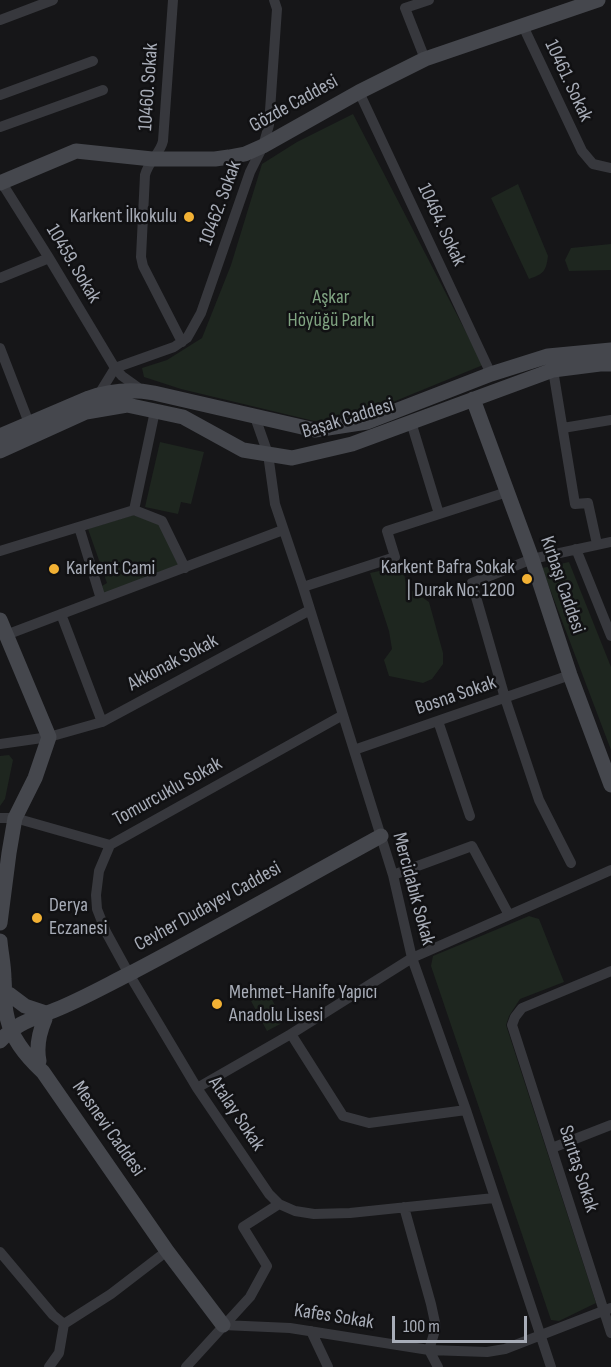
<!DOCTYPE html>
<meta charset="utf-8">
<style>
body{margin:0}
#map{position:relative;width:611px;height:1367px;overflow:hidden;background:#161618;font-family:"Sofia Sans Condensed",sans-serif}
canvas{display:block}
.scale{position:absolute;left:392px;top:1316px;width:135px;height:27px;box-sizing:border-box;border:3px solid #a8adb8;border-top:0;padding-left:8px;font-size:18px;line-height:21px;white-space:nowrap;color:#a8adb8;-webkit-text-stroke:4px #111113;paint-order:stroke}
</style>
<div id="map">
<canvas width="611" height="1367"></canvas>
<div class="scale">100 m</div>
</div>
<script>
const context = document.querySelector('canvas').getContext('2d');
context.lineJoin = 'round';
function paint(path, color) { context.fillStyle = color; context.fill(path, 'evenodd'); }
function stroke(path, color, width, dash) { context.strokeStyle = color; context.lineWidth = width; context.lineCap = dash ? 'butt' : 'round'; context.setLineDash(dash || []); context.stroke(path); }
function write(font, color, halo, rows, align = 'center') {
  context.font = font + ' "Sofia Sans Condensed",sans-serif'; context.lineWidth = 5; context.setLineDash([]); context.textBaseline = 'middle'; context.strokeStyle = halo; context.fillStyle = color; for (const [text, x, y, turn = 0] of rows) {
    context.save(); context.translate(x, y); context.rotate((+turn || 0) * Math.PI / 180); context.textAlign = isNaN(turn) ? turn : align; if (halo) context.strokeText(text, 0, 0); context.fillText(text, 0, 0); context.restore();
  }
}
const green = new Path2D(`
 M353,114L483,365L354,418L314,421L181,389L144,377L142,368L167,360L202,338L231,265L262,164L297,142Z
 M518,184L548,256C546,272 543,274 529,279L491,198Z
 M611,244V270L569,271L565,260L571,248Z
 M160,442L204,452L191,504L181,502L178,514L145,507Z
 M133,515L159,523L179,566L104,594L100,587L107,583L88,529Z
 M569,562L611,667V750L542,568Z
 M402,566L407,587L429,602L443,653V664L432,679L423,683L389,676L384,660L392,649L389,631L370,573Z
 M9,755L13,760L5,799L0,806V756Z
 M529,916L539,919L564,982L520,999L509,1016L506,1025L596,1303L559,1321L551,1320L431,966L433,956Z
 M268,992L284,1022L267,1031L251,1001Z`);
const street = new Path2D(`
 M173,0L163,141C160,154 149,160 145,175L141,257L143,266L182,342
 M0,20L53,0
 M523,26L582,151L593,164L611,168
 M425,59L405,8L429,0
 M359,92L491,374
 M0,95L93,61
 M0,127L103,90
 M0,180L49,258L115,368L122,376L143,391
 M0,278L49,258
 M0,348L29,423
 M115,368L174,347L187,338L191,331L201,313L250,172L263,146L269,125L277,9L274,0
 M553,370L575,504L588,503L597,544
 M99,394L115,368
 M255,417L268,454L275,504L303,587L393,875L412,958L466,1110L551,1367
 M411,422L439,514
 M563,428L611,420
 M134,510L162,521L185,568
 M79,527L101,599
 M576,549L611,636
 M0,551L134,510L155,411
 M303,587L395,557L387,531L507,492
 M61,614L102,722
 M6,635L283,530
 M438,721L470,816
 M0,744L49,737L102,722L310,610
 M354,750L570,675
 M0,818H15L110,845L343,715
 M110,845L99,871L96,895L97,909L106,932L129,974L197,1088L269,1194L279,1204L295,1211L314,1214L350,1213L494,1198
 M571,863L539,800L505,698L472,583L532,559L611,542
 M393,875L472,846L509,915
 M611,971L522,1008L515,1017L512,1025L611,1333
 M291,1034L343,1116L369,1123L466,1110
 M197,1088L291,1034L412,958L611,870
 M552,1148L611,1125
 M404,1207L431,1304L436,1327L429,1350L438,1367
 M0,1252L53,1315L64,1324
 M223,1325L290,1328L429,1350L487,1352L505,1349L611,1308
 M311,1331L328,1367
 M49,1367L59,1353L64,1324L111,1294L167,1251
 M186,1367L250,1297L267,1266L243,1227L279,1204`);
const secondary = new Path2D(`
 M0,183L76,151L152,159H215L229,157L245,154L263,146L359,92L425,59L598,0
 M473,399L532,559L570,675L611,785
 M0,436L89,398C109,391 133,389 154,393L315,430L367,422L491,374L548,356L611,350
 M0,451L86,412L127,405L183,417L243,450L292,458L352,444L553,370L600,364H611
 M0,620L49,737L35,778L15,818L9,853L0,923
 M0,941C1,953 4,966 4,979C5,990 4,1001 6,1012C10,1037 25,1055 43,1072L167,1251L223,1325
 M9,994L25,1006L46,1013
 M0,1041C17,1022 33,1019 55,1010C80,1000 105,986 129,974C213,930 297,882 381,836
 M39,1061C36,1046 39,1033 45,1019`);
const markers = [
 [189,217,6,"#f2b134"],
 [54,569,6,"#f2b134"],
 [527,579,6,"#f2b134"],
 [37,918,6,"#f2b134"],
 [217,1004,6,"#f2b134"]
];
const streetNames = [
 ["10461. Sokak",568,81,65],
 ["10460. Sokak",149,87,-86],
 ["Gözde Caddesi",294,104,-29],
 ["10462. Sokak",221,203,-70],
 ["10464. Sokak",441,225,65],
 ["10459. Sokak",73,264,59],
 ["Başak Caddesi",348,419,-17],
 ["Kırbaşı Caddesi",562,585,71],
 ["Akkonak Sokak",173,663,-28],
 ["Bosna Sokak",456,696,-19],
 ["Tomurcuklu Sokak",168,792,-29],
 ["Mercidabık Sokak",413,889,75],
 ["Cevher Dudayev Caddesi",208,907,-29],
 ["Atalay Sokak",236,1114,56],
 ["Mesnevi Caddesi",108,1129,55],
 ["Sarıtaş Sokak",578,1169,72],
 ["Kafes Sokak",334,1317,9]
];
const poiNames = [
 ["Karkent İlkokulu",177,217,"right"],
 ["Karkent Bafra Sokak",515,568,"right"],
 ["| Durak No: 1200",515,591,"right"],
 ["Karkent Cami",66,569],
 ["Derya",49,906],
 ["Eczanesi",49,929],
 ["Mehmet-Hanife Yapıcı",229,993],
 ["Anadolu Lisesi",229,1016]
];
const parkNames = [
 ["Aşkar",331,298],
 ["Höyüğü Parkı",331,321]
];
paint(green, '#1e261f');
stroke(street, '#37383d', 10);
stroke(secondary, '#45474d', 15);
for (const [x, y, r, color] of markers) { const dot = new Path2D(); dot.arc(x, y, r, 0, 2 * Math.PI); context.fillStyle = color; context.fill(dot); stroke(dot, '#111113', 2); }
write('20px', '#a8adb8', '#111113', streetNames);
write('20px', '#a8adb8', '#111113', poiNames, 'left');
write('20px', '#7fa381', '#111113', parkNames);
</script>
